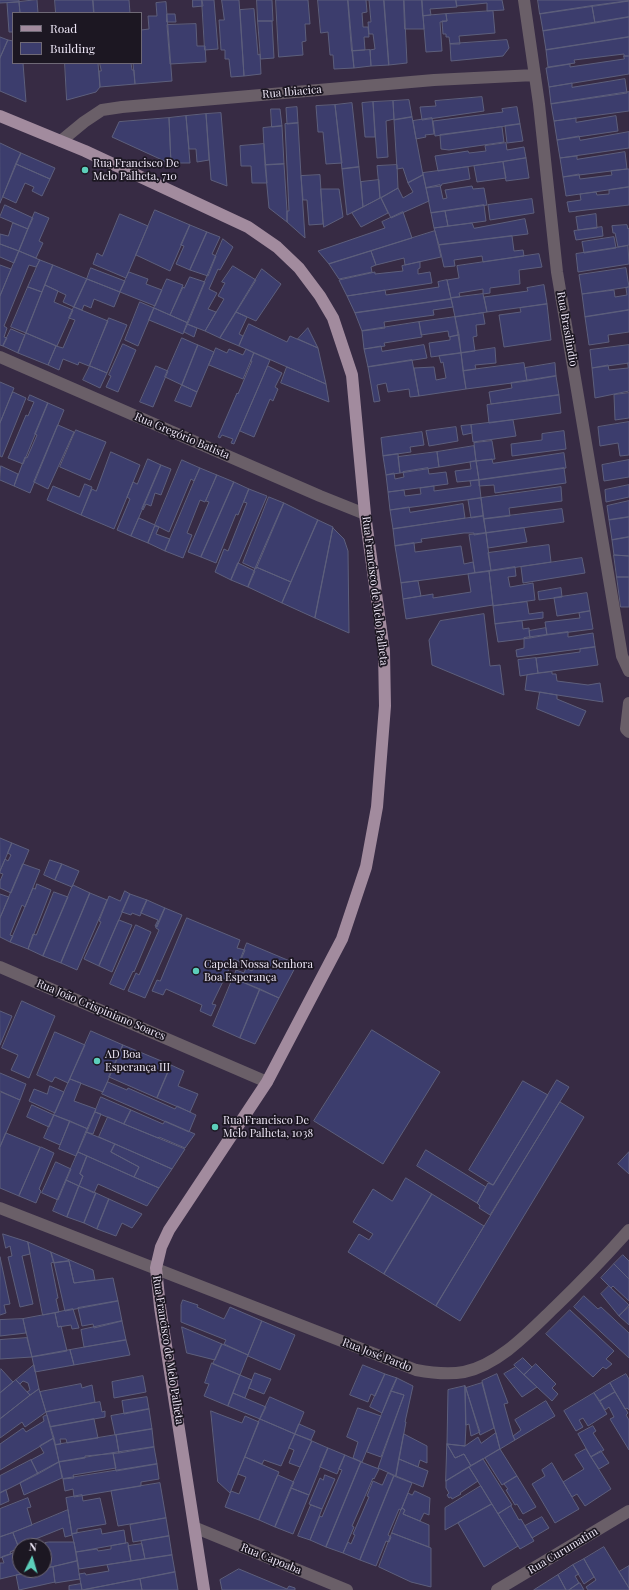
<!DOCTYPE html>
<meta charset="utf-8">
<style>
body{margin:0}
#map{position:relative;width:629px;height:1590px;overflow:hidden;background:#372b44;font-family:"Playfair Display",serif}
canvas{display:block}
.legend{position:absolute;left:12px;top:12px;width:130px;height:52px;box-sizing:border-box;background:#1c1722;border:1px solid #6f6976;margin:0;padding:5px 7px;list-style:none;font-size:12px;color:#ece5f5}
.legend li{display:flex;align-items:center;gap:8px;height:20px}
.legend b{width:20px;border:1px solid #6f6976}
.north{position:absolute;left:12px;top:1538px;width:40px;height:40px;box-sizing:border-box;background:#1c1722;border:1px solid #6f6976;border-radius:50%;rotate:5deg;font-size:11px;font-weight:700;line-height:16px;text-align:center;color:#ece5f5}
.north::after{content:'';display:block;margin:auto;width:14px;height:18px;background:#5cceba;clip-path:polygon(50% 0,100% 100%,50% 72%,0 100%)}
</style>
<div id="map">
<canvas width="629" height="1590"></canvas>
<ul class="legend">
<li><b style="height:5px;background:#a28b9e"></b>Road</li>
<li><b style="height:11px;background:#3c3d6d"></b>Building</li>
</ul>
<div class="north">N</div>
</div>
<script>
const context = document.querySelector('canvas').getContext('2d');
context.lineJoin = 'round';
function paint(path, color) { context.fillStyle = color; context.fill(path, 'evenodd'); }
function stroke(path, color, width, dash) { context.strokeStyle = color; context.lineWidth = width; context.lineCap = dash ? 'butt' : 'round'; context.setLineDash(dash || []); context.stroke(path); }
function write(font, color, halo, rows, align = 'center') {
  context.font = font + ' "Playfair Display",serif'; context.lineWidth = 3.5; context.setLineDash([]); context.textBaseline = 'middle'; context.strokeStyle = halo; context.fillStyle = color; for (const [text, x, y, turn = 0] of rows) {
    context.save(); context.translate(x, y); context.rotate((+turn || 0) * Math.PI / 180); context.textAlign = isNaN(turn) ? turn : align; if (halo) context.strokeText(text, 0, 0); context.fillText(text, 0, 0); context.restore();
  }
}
const building = new Path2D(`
 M0,0H19V2L0,3Z
 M37,0L38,13H20L19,2Z
 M55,0H93L94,13H56Z
 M93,0H129L130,13H94Z
 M193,0H202L203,6L193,7Z
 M202,0H214L218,49L205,50Z
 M222,0H239L244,76L231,77L229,59H225V50H221L219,20H224Z
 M257,0H272L273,21H258Z
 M276,0H308L310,24H305L306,41L302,42L303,55L279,57Z
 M318,0H348L354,68L334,69L333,55H330L328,32L321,33Z
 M348,0H366L367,12L362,13L363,27H368L369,37H364L365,50L352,51Z
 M366,0H384L389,65L371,66L370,50L375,49L373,34H369L368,22H371L369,0Z
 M384,0H404L407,63L389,65Z
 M404,0H422L424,29H405Z
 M422,0H456L457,7L430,9L431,15L423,16Z
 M456,0H502L504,10L487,11V3L457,6Z
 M538,0H629V1L540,14Z
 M629,1V17L595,23L592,6Z
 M19,2L20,13H13V32H9L7,3Z
 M166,2L172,81L135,84L133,63H141V30L149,29L148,16H157L156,3Z
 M592,6L595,23L543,31L540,14Z
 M254,9L258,55L260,54L261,74L244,76L240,10Z
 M493,11L495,33L459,36L460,44H450L449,37H446V34H443L442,21H447L446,14Z
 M167,14H175L176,22H167Z
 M446,14L447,21L440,22L442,51L426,52L423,16Z
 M629,17V37L546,50L543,31Z
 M258,21H272L274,58L261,59Z
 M196,24L197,46H205L206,62L170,64L167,25Z
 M0,37L8,40L0,58Z
 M629,37V56H624V54L574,60L575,63L548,67L546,50Z
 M8,40L13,41V63H23L26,102L0,91V58Z
 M507,40L509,48L503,56L451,61L450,44Z
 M370,50L371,66L354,68L352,51Z
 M624,56H629V74L549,87L546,68L570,64V67L624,59Z
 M65,63H98L100,87L96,92L67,100Z
 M100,63H131L132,70H134L135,84L100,87L99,71H101Z
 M625,79L627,93L551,104L549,87L572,83V87Z
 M629,92V111L554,121L551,104Z
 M482,97L484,111L422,120L420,107L436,106L435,101Z
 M409,100L412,117L394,120L393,101Z
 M393,101L394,119L386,121L388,157L377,158L373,102Z
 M373,102L375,137H365L362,103Z
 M352,103L359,167L342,169L335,105Z
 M335,105L342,163L326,164L323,132H318L316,106Z
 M297,107L298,123L287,124L286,108Z
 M517,107L520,124L435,136L433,121L503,112L502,109Z
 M271,109H280L282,126L272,127Z
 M221,113L227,186L211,180L206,114Z
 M206,114L209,160L197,162L196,149H189L186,116Z
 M186,116L190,163H171L169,118Z
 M616,116L618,131L557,140L554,121L576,118V122Z
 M412,117L423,175L408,183L403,168L397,169L394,120Z
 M169,118L171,164L112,137L119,122Z
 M432,118L434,134L425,135L426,137L416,139L413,121Z
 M298,123L301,176L305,238L287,222V211H289L285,124Z
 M520,124L523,141L507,143L505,126Z
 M282,126L284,164L265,165L263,128Z
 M502,127L504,142L449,150L441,149L440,135Z
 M629,132V148L560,158L557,140L579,136L580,140Z
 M0,143L21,153L0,203Z
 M506,143L507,150L524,147L526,158L438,171L435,156L468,151L469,153L486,151L485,146Z
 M264,144L267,183H252L251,166H241L240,146Z
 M625,152L627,169L563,177L560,158L577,156V159Z
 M21,153L55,168L50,179L16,164Z
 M526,158L529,178L506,181L503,162Z
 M503,162L506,178L477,182L474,166Z
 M16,164L50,179L42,196L32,191L34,187L25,183L16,203L3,197Z
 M284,164L287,211V222L269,208L265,165Z
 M397,165L398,188L380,198L377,166Z
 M359,167L363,207L347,215L342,169Z
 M468,167L470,179L442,184L441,186L426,188L423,173Z
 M627,169H629V187L566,196L563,177L579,174L580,179L612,175L611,171Z
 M320,175L323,224L309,225L307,200H303L301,176Z
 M423,175L429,201L391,218L381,198L398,188L403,198L413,192L408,183Z
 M379,180L380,198L363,207L361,182Z
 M440,185L443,199L447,198L445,190L472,186L473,189L484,188L487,205L431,213L426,188Z
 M629,187V205L569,212L567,202L581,200L580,194L596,192L597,195L609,194V190Z
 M321,189H339L343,217L324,227Z
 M381,198L388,213L361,227L352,213Z
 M532,199L534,213L490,220L488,205Z
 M5,205L33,218L28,229L0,217Z
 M484,205L486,221L448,226L445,211Z
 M155,210L190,225L170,271L136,255Z
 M445,211L448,226L434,228L431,213Z
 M35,212L49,218L39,241L43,243L36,258L19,251Z
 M403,212L412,238L329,264L318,251L385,228L382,222Z
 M120,214L148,226L126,278L93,264L97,253L102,256Z
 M596,214L597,228L578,230L576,217Z
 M525,219L528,234L439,245L434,228L472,223L474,228Z
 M13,223L28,229L19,251L0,244V234L8,236Z
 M190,225L207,232L190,270L176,264L184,246L181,245Z
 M627,225L628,229L629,228V245L618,247L615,233H613L612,226Z
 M602,227L603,236L576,240L574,231Z
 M435,231L441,257L405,265L404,258L376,265L371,251Z
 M207,232L220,237L212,254L216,256L208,276L190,270Z
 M512,236L514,251L523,250L524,256L483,262L482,256L454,260L455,266L444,267L439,245Z
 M614,237L616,248L584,253L582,242Z
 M223,239L233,247L220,270L218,269L209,289L217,293L208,309L216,312L205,331L187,324Z
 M0,244L19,251L14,263L0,257Z
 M628,246L629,264L578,272L576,254Z
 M19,251L40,260L36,267L29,265L4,326L7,328L4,337L7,338L3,346L0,345V296Z
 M371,251L376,265L371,267L372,272L339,279L329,264Z
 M539,254L542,267L519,270L520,284L490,288V293L483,294V289L459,293L460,297L451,298L447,280L459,278L457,266Z
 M40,260L53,265L42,292L28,287Z
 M420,262V268L418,269V274L430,272L432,283L347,296L339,280L375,272V274L403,271L402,266Z
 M0,265L11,269L0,296Z
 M53,265L87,279L74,307L63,302L66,295L45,285Z
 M233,266L256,280L220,338L205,331L224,299L218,296L225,283L222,282Z
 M91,268L125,281L120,292L87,279Z
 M626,268L629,287L582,294L579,275Z
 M262,269L281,284L256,321L236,312Z
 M129,272L148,279L146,284L162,290L155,306L120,292Z
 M190,277L205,282L188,323L170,315L183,287L184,288Z
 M87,279L120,292L114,307L94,299L91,308L84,305L82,310L74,307Z
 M167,279L183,285L170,315L154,308Z
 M447,280L451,299L355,313L347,296L385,290L386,295L439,287L438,282Z
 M45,285L58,291L54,302L73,310L57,346L26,333Z
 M544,285L547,304L487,312L484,297L528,291L527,288Z
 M28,287L42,292L26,333L11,327Z
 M629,287V310L585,317L582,294L614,290L615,297L627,295L626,288Z
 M483,294L487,312L455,317L451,298Z
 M451,299L453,307L433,310L434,315L384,322L385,328L362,331L355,313Z
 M140,302L154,308L138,346L125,340Z
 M547,304L551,340L504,347L499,315L521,312L520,308Z
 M74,307L108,321L89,366L79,362L78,365L63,359L59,370L48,365L56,346L63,348L75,320L69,318Z
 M154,308L188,323L183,334L149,320Z
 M629,310V332L608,335L609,342L589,345L585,317Z
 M236,312L247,317L239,334L243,336L239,346L220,338Z
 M483,313L485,324L476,325L477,336L473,337L475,351L461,353L455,317Z
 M455,317L459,335L449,337L448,331L421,335L419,322Z
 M109,318L127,325L107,373L90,366Z
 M419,322L422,337L384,343L385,346L364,349L362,331Z
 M187,324L197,328L194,337L184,332Z
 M249,324L287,342L290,336L318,348L326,384L239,346Z
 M308,328L318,348L298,339Z
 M11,329L25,335L18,353L3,346Z
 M26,333L56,346L48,365L18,353Z
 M459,335L461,353L431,357L429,343L450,340V337Z
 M182,338L198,345L182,385L165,377Z
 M123,344L136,350L118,392L106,387L111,376L109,375Z
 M198,345L214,352L197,392L182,385Z
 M424,345L427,358L368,367L364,349L381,346L382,351Z
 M629,345V363L592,368L590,350Z
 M216,348L227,353L229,349L243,355L246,349L254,353L243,379L209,365Z
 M495,348L496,363L475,365L476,369L463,371L461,353Z
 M254,353L270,360L234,444L231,443L233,439L222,435L220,438L218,437L237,393L238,394L252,361H251Z
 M461,353L466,389L419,396L414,368L434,367L436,380L446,378L443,362L441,363L439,356Z
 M412,360L419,396L410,397L409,389L388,392L386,383L377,385L380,401L374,402L368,367Z
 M524,363L527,381L466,389L463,371Z
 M555,363L556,376L527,381L525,368Z
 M628,363H629V391L595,398L592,368L608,365L609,370L628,368Z
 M90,366L107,373L100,388L83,380Z
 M156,366L168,371L153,407L140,402Z
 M268,366L282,373L275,387L278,389L273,401L270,399L254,437L240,431Z
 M287,367L326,384L329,402L281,383Z
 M556,376L559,395L491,404L489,392L512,388L511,383Z
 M0,382L14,388L0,423Z
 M182,385L197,392L191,407L175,401Z
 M13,392L26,398L2,457L0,456V423Z
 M629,393V418L615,420L614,395Z
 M30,395L48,403L23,464L8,458L26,415L28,416L34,402L28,400Z
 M559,395L561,413L489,423L487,405Z
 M48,403L64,410L30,493L14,486L25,457L27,458L37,435L35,434Z
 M513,420L516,436L473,442L471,425Z
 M629,422V455L620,456L618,443L600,446L598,427Z
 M58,425L74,432L48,489L34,482Z
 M471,425L472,433L463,435L461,426Z
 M456,427L458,441L429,446L426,431Z
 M76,430L106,442L90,480L60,467Z
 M564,431L566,449L512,456L511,444L542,440V434Z
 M422,432L424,445L410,447L411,452L383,456L381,438Z
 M492,441L495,459L476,461L474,443Z
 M474,446L476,461L439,467L437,452Z
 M111,452L140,465L114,529L81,515L92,489L96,491Z
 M437,452L439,467L400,473L398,457Z
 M564,453L566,468L479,480L476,461L492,459L493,463Z
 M398,454L400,473L386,475L383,456Z
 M148,459L161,465L131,536L117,530L130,499L127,497L133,482L137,484Z
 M182,460L200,468L194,481L191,479L169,532L155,525Z
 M629,460V477L604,481L602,465Z
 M476,461L479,480L457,482L455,471L471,469L470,462Z
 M161,465L171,469L161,495L155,493L151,506L146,504L143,510L142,509Z
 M1,466L18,474L14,486L0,480Z
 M200,468L217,475L205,502L200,500L187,533L192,535L183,558L165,551Z
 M428,468L429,474L446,472L448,484L388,492L386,475L394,473L395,479L404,477L403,472Z
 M564,468L566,483L495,493L494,485L479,486V480Z
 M217,475L234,482L201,557L188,552L209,502L206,501Z
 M479,480L481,498L390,510L388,492L404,490L405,496L421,494L420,488L434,486V491L471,486L470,481Z
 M234,482L249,489L238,515L236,514L216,563L201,557Z
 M85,484L92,487L81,515L47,500L53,486L79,497Z
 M629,485V497L606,502L605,490Z
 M561,487L562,501L509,508L510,516L484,519L481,498Z
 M249,489L267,496L231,580L215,572L224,549L228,551L247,503L244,502Z
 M269,497L284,503L256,569L243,563Z
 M481,498L483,516L471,518L468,500Z
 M629,501V517L609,520L607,506Z
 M284,503L318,520L291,582L256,567Z
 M463,504L465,518L393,529L390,510L409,507L410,512Z
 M562,509L564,522L486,533L484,519Z
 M483,516L486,533L474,535V533H464L421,539L422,542L395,546L393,529Z
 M629,517V537L612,540L609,520Z
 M139,518L155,525L148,543L131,536Z
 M318,520L333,527L315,618L282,603Z
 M155,526L159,527L156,534L170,539L165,551L148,543Z
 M333,528L344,539L348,551L349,633L315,618Z
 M524,528L527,542L488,548L486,533Z
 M486,533L491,571L475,573L469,535Z
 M629,537V556L614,555L612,540Z
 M414,543L415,552L461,546L464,564L473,562L475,573L401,583L395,546Z
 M549,545L551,562L491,571L488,553Z
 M614,555L629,556V577H617Z
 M582,558L585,573L523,583L521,567Z
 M238,563L255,571L248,587L231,580Z
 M256,567L291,582L282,603L248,587Z
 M515,567L516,576L508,577L510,587L533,583L535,600L493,606L489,571Z
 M489,571L493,605L406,619L403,599L433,594V598L471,592L468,574Z
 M617,577H629V607H621Z
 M418,581L421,596L403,599L401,583Z
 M561,588L562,597L539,600L538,592Z
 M587,593L590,611L557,616L554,598Z
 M527,602L529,614L543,612V618L495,624L493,606Z
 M590,611L593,629L547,635L545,622L580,618L579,613Z
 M484,614L490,666L500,665L504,695L432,665L429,640L440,621Z
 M522,621L523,629L529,628L530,638L498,642L495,624Z
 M546,628L547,635L530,638L529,631Z
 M568,632V637L593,633L595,647L517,657L516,650L524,648V638Z
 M595,647L598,665L538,673L536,658L580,652V649Z
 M536,658L538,673L520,676L518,660Z
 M552,672V674H556L557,681L588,685L600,683L603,702L525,690L527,675Z
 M540,692L557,695V699L586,711L579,726L537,709Z
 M0,838L12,843L0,871Z
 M12,843L29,850L11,893L0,888V881L3,874L0,873V871L5,859L8,861L11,855L8,853Z
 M50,860L62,864L55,880L44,875Z
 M23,864L40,870L25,907L22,905L10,935L13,936L10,942L0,937V918Z
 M62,864L79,871L72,887L55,880Z
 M37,884L51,890L28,949L10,942L33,888L35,889Z
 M73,885L90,893L61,963L43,956Z
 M125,891L130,894L99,966L84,959L101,922L99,921L109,896L120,901Z
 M54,892L68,897L43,956L28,949L33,934L36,935Z
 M90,893L107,900L77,970L61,963Z
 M0,894L9,897L0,918Z
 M130,894L147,900L140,916L132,913L131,915L122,912Z
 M147,900L165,908L157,927L155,926L158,920L141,913Z
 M165,908L182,915L145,998L128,991L136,973L139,975L159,930L156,928Z
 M187,918L240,940L237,948L245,950L240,962L234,959L212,1004L216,1005L211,1016L200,1011L202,1005L166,989L163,995L152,991L157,980L160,981Z
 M119,920L132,925L112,972L99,966Z
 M136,925L151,932L134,972L133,971L124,990L110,984Z
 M247,943L297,964L279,998L233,978L236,970L244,973L246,968L252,971L254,966L240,961Z
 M233,978L260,989L240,1038L213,1026Z
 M260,989L279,998L255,1044L240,1038Z
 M22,1001L55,1016L29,1078L11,1070L18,1055L2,1048Z
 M0,1011L12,1016L0,1045Z
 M372,1030L440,1072L383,1164L314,1121Z
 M91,1031L123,1045L103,1092L70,1079Z
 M55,1032L85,1045L68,1083L55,1077L52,1082L37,1075Z
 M123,1045L171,1065L157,1098L109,1077Z
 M171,1065L184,1071L178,1086L198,1094L190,1112L157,1098Z
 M0,1073L26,1084L20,1100L0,1091Z
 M70,1079L81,1083L74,1101L96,1109L88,1129L54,1115Z
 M557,1080L569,1087L490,1215L479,1208L480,1206L477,1203L488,1183L493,1185Z
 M523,1081L548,1095L493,1185L469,1170Z
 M108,1082L127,1090L128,1088L175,1109L177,1106L196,1115L189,1132L102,1094Z
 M50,1086L64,1092L55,1113L29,1101L34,1089L47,1094Z
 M1,1092L20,1100L0,1147V1093Z
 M101,1097L131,1110L124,1124L95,1112Z
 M560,1102L584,1117L460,1321L436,1306Z
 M32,1105L54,1115L49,1127L27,1117Z
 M131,1110L163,1124L165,1121L195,1134L185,1148L159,1137L158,1138L124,1124Z
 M95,1112L101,1114L93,1134L86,1132Z
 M54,1115L70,1121L60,1145L44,1138Z
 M108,1117L124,1124L185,1149L172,1169L99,1137Z
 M70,1121L88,1129L76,1156L59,1149Z
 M86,1132L115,1144L111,1152L139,1167L134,1177L78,1152Z
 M6,1133L40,1147L19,1196L0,1188V1147Z
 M115,1144L172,1169L159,1188L134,1177L139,1167L111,1152Z
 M41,1147L54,1153L39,1189L41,1191L36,1203L19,1196Z
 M426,1150L486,1187L477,1203L417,1166Z
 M78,1152L87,1156L80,1174L83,1176L79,1186L66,1180Z
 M629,1152V1174L618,1164Z
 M87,1156L134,1177L159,1188L147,1206L98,1184L94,1193L79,1186L83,1176L80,1174Z
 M56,1162L71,1169L58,1200L42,1193Z
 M406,1178L432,1194L384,1274L348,1252L359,1234L369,1240L373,1234L353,1222L373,1189L392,1201Z
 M66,1180L79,1186L67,1217L53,1211Z
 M79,1186L96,1193L84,1223L67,1217Z
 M96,1193L109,1199L97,1229L84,1223Z
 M432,1194L484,1226L436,1306L384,1274Z
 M109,1199L142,1214L132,1228L122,1223L116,1236L97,1229Z
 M3,1234L28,1242L30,1254L22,1256L33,1304L20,1307L8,1257L12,1256L10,1246L6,1248Z
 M28,1242L51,1252L54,1262L51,1263L58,1298L56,1299L59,1312L43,1315Z
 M51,1252L93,1270L95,1280L74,1283L69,1261L54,1263Z
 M623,1255L629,1261V1279L614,1264Z
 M0,1257L10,1304L4,1305L6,1313L0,1315Z
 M69,1261L74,1283L113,1278L118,1301L65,1311L54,1263Z
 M614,1264L629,1279V1301L613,1286L611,1288L601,1278Z
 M609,1286L629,1305L619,1316L601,1294Z
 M584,1296L598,1309L601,1307L629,1333V1358L574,1307Z
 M183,1300L198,1305L197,1307L224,1319L230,1307L262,1321L248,1355L224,1344L226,1340L181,1322V1305Z
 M118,1301L122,1321L94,1328L93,1324L82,1326L78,1308Z
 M629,1307V1325L619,1316Z
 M73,1309L79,1328L72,1329L71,1325L58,1327L55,1313Z
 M570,1310L614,1351L606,1359L612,1364L606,1369L603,1367L593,1377L546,1334Z
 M55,1313L58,1327L61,1326L67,1351L32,1357L23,1319Z
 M23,1319L26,1333L0,1336V1320Z
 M122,1321L126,1340L84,1347L81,1330Z
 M262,1321L295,1335L280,1370L248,1356Z
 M182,1327L222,1344L215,1360L187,1353Z
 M27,1338L32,1357L0,1359V1340Z
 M126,1340L130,1355L74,1365L70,1350Z
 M222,1344L248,1355L240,1375L213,1364Z
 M70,1350L74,1365L35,1372L32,1357Z
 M523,1358L532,1367L524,1375L514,1365Z
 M212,1363L240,1375L228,1406L204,1396L209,1384L205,1383Z
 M536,1364L556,1384L552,1388L558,1394L552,1401L524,1375Z
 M34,1365L39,1389L30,1395L27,1392L30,1390L28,1383L23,1381L20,1384L16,1380Z
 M363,1365L385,1374L375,1396L371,1394L368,1402L350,1395Z
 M516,1367L537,1387L522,1397L504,1374Z
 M1,1369L13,1382L0,1393V1370Z
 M255,1373L271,1379L264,1394L249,1388Z
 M385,1374L397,1378L382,1413L370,1407Z
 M497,1374L508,1403L504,1404L513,1436L515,1440L500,1449L482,1381Z
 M626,1374L629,1379V1410L627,1408L625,1409L610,1383Z
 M240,1375L252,1380L245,1398L233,1393Z
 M143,1376L146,1392L114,1398L112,1382Z
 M397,1378L413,1386L405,1422H406L396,1476L378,1468L404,1395L391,1391Z
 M16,1380L30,1395L0,1419V1393Z
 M482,1383L494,1428L480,1435L466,1388Z
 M610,1383L615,1392L600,1401L594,1393Z
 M81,1384L82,1388L92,1385L95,1402L46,1412L40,1392Z
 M465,1386L466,1425L465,1446L447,1444L448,1390Z
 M465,1386L480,1432L471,1436L469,1424L466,1425Z
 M39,1389L46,1412L25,1427L22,1422L0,1438V1419Z
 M391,1391L404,1395L381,1457L367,1452Z
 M615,1392L628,1413L626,1415L629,1420V1450L610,1419L614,1417L609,1407L605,1410L600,1401Z
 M233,1393L266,1407L260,1419L228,1406Z
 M594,1393L607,1414L588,1426L583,1418L579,1420L583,1427L576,1431L564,1411Z
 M147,1397L149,1409L124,1414L122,1401Z
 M270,1397L304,1412L295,1434L260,1419Z
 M546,1401L555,1416L515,1440L513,1436L521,1430L515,1420Z
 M100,1402L102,1412L105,1411V1417L50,1427L46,1412Z
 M358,1408L381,1416L362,1462L353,1458L358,1442L347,1437Z
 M149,1409L152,1429L115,1435L111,1416Z
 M211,1411L242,1423L245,1416L259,1422L230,1493L218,1482Z
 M47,1415L54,1438L0,1470V1444L23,1428L26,1432L44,1421L43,1417Z
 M94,1419L98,1438L67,1443L66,1439H60L61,1444L55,1445L50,1427Z
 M260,1419L295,1434L281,1466L264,1460L262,1464L245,1457Z
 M299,1424L315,1431L311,1440L295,1434Z
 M593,1426L596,1431L593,1433L604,1450L591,1457L578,1434Z
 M152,1429L154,1447L119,1453L116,1435Z
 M496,1433L500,1449L471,1466L464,1454L455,1458L447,1444L465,1446L478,1437L481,1443Z
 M295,1434L312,1441L300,1467L289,1463L294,1450L289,1448Z
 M404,1434L427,1446V1463L420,1460L418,1467L399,1459Z
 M116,1435L119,1453L85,1456V1458L59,1462L55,1445Z
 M54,1438L59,1462L38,1474L31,1460L44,1453L40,1446Z
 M312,1441L328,1448L309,1495L291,1488Z
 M447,1444L455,1458L464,1454L471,1466L446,1481Z
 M154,1447L157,1464L116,1471L113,1453Z
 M328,1448L345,1455L337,1474L320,1467Z
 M500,1449L517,1476L502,1485L485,1458Z
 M586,1449L611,1489L585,1506L577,1494L572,1497L563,1482L584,1469L575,1455Z
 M601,1451L609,1463L599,1469L591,1457Z
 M113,1453L116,1468L73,1475L74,1478L63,1479L59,1462Z
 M345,1455L361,1462L326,1547L310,1540L320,1516L322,1517L342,1470L339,1469Z
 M245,1457L279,1472L259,1520L225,1507L231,1491L239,1494L246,1477L238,1474Z
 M399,1459L428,1471L423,1487L396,1476Z
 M483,1459L512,1505L498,1514L469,1467Z
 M31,1460L38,1474L0,1493V1476Z
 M59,1462L62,1478L24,1495L20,1483Z
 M361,1462L379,1469L374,1479L373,1478L352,1526L354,1527L343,1553L326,1547Z
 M552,1463L579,1509L555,1523L532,1484L545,1476L542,1470Z
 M157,1464L159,1479L141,1482V1486L74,1497L73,1489L65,1491L63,1479Z
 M469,1467L478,1481L460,1493L461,1494L452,1499L451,1497L449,1498L447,1495L449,1493L446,1488V1481Z
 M388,1473L394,1476L360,1560L343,1553L348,1542L351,1544L355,1535L353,1534L369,1497L367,1496L373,1481L382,1485Z
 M278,1475L294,1482L275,1527L259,1520Z
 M325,1475L335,1479L322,1509L309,1504L320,1478L323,1480Z
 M394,1476L412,1483L401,1510L399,1509L388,1535L391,1537L389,1542L386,1541L376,1566L360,1560Z
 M517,1476L536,1507L523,1514L517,1504L515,1505L506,1490L508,1489L504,1484Z
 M160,1483L166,1518L118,1526L111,1491Z
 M481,1486L492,1504L445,1530V1508Z
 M291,1488L309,1495L293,1534L275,1527Z
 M6,1490L9,1501L0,1505V1493Z
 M415,1491L430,1498L429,1515L424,1513L420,1521L403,1514L405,1510L402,1508L408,1493L412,1495Z
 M82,1495L83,1501L100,1498L106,1524L77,1529V1533L72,1534L66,1498Z
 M28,1498L31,1507L27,1508L32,1525L0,1537V1509Z
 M492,1504L518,1546L484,1567L458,1523Z
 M311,1505L322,1509L310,1540L298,1536Z
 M511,1506L519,1520L521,1519L534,1541L520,1549L498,1514Z
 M402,1508L405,1510L403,1514L429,1525V1547L392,1533Z
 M68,1510L72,1535L65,1537L63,1528L18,1546L13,1533Z
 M542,1517L549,1528L532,1538L525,1526Z
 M166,1518L169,1536L133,1542L130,1525Z
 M101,1529L102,1534L124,1530L126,1543L76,1552L72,1534Z
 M13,1533L19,1548L10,1552L11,1554L0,1558V1537Z
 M392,1533L431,1548V1587L411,1582L379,1567Z
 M169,1536L172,1555L145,1559L141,1541Z
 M49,1542H74L77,1561L47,1568L45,1543Z
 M128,1543L131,1561L79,1569L76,1552L97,1549L98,1551L111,1549V1546Z
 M142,1544L145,1559L131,1561L128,1546Z
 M604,1547L629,1588V1590H588L586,1587L596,1580L584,1559Z
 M20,1551V1570H37L0,1579V1563H4L2,1557Z
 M172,1555L175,1572L82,1590L79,1574L85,1573L86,1575L109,1571L107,1565Z
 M584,1559L594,1577L584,1584L573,1565Z
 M77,1561L80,1579L55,1583L53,1567Z
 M573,1565L579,1574L575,1576L579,1583L569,1590H566L558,1575Z
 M629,1566V1588L619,1572Z
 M53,1567L55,1582L19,1590L16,1575L44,1570V1568Z
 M239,1569L287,1589L289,1586L295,1588V1590H222L220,1580Z
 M175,1572L178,1590H142L140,1579Z
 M558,1575L566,1590H534Z
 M140,1579L142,1590H83Z
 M579,1583H580L584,1590H569Z
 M81,1584L82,1590H69V1586Z`);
const minor = new Path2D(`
 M524,0L539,104L557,272L622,656L629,671
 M61,141L84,122L102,110L122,107L434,80L535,75
 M0,357L320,496L365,514
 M629,703L626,729L629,732
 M0,967L267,1082
 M0,1208L416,1370C432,1373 448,1375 464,1372C499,1365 530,1331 555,1307C581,1282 605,1257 629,1230
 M196,1528L347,1590
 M497,1590L629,1511`);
const major = new Path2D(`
 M0,116L85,151L248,227L277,247L299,268L320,296L333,318L352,375L365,514L384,651L385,706L377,807L366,867L342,939L267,1082L169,1230L161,1247L156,1268L160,1307L204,1590`);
const markers = [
 [85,170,4,"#5cceba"],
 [196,971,4,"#5cceba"],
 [97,1061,4,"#5cceba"],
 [215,1127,4,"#5cceba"]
];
const streetNames = [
 ["Rua Ibiacica",292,92,-5],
 ["Rua Brasilindio",567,329,80],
 ["Rua Gregório Batista",182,436,23],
 ["Rua Francisco de Melo Palheta",375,591,83],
 ["Rua João Crispiniano Soares",101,1010,23],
 ["Rua Francisco de Melo Palheta",168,1350,81],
 ["Rua José Pardo",377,1355,21],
 ["Rua Curumatim",563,1551,-31],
 ["Rua Capoaba",271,1559,22]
];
const poiNames = [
 ["Rua Francisco De",93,164],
 ["Melo Palheta, 710",93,177],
 ["Capela Nossa Senhora",204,965],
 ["Boa Esperança",204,978],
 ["AD Boa",105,1055],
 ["Esperança III",105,1068],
 ["Rua Francisco De",223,1121],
 ["Melo Palheta, 1038",223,1134]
];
paint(building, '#3c3d6d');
stroke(building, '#5d5f7c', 1);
stroke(minor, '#6a5f68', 12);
stroke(major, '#a28b9e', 12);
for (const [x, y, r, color] of markers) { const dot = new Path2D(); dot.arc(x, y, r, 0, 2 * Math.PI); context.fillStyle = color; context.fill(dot); stroke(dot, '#1c1722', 1.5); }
write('11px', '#ece5f5', '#1c1722', streetNames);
write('11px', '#ece5f5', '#1c1722', poiNames, 'left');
</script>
